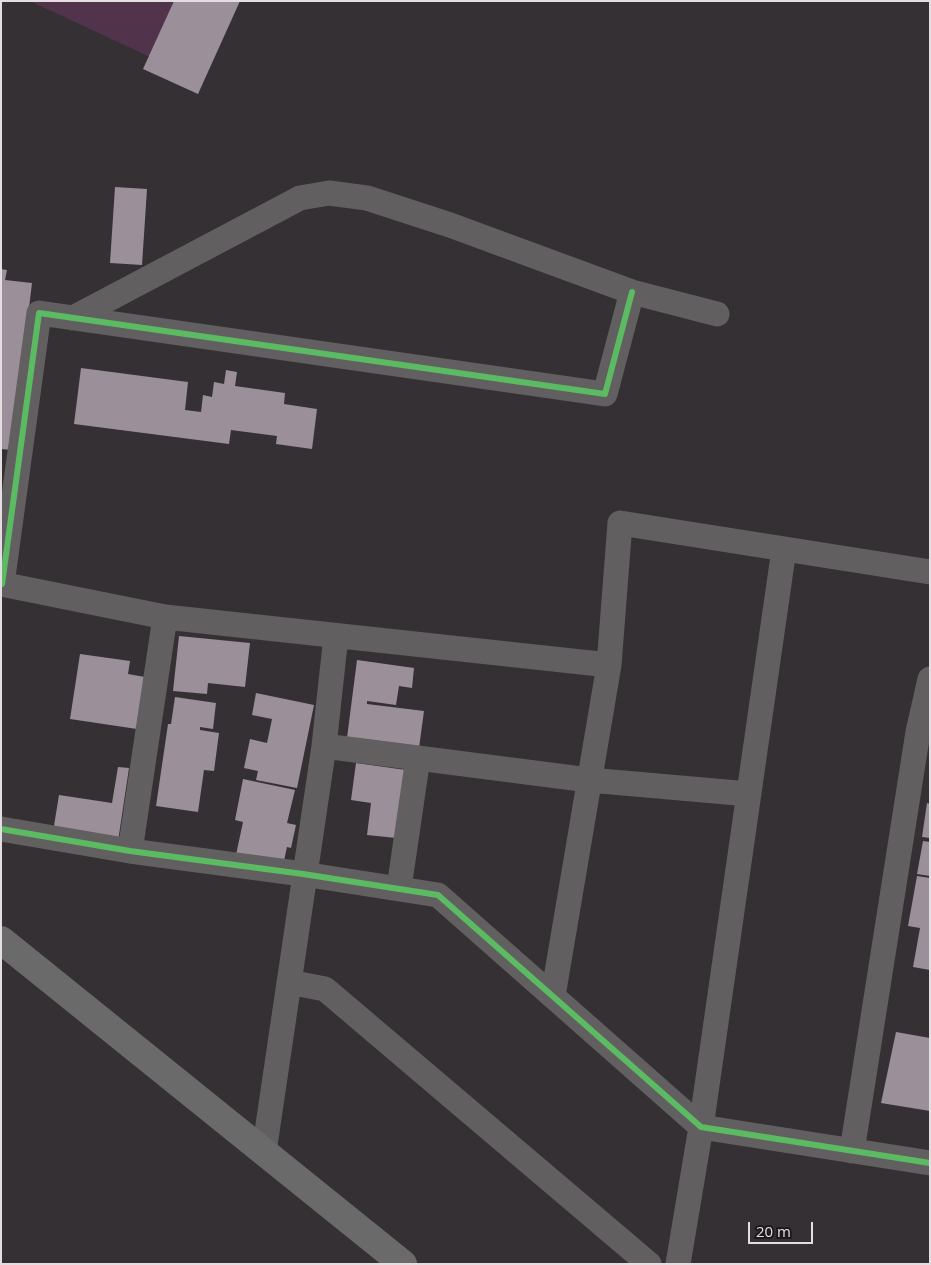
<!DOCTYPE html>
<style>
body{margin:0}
#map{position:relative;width:931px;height:1265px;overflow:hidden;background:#353034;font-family:"Open Sans",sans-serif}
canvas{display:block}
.frame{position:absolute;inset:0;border:2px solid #e4dee3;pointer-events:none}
.scale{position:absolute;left:748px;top:1222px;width:65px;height:22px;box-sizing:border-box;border:2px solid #e4dee3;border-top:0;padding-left:6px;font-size:15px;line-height:18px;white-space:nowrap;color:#e4dee3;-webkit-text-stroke:4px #1c181b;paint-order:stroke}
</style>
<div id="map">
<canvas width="931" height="1265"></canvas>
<div class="frame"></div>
<div class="scale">20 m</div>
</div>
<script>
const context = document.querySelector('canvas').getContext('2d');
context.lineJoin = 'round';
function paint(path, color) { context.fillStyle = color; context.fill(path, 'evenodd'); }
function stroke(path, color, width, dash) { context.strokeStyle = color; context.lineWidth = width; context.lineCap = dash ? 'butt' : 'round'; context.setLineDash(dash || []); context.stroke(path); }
const green = new Path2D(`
 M30,1H233L197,79Z`);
const building = new Path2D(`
 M174,1H240L198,94L143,69Z
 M115,187L147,189L142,265L110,263Z
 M1,269L7,270L5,280L32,283L12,450L1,449Z
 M81,368L188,382L185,410L201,412L203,395L212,397L214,382L224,384L226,370L237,372L235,386L285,393L284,404L317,409L312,449L276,444L277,436L231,430L229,444L74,424Z
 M179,636L250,643L245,687L208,683L207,694L173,691Z
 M80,654L130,661L128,674L145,677L137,729L70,719Z
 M357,660L414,668L412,688L399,686L396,705L367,701V704L424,711L419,748L347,738Z
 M256,693L314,705L297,788L256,780L258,771L244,768L250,739L267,743L272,719L252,715Z
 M175,697L216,703L213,729L200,727V730L219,733L214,771L204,770L198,812L156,806L168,724H171Z
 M356,763L406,770L396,838L367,835L371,803L351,800Z
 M118,767L129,768L117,848L52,838L59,795L112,803Z
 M243,779L295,790L287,823L296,825L291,848L287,847L281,875L234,864L243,822L235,820Z
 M927,803L930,804V838L922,837Z
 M923,841L930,842V876L917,874Z
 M917,876L930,878V970L913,967L920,928L908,926Z
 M896,1032L930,1038V1111L881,1103Z`);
const minor = new Path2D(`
 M73,318L300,198L329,193L367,198L450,225L632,292L717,314
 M1,584L165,617L609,665
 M2,584L39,313L605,394L632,292
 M324,746L589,780L749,794
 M1,829L130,851L303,874L438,895L701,1127L930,1163
 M130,851L165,617
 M399,888L418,758
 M289,982L325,989L649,1264
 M553,996L609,665L620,523L930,572
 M852,1151L918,732L930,679
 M264,1152L324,746L336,636
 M678,1264L701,1127L784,549`);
const secondary = new Path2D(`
 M1,940L403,1264`);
const cycleway = new Path2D(`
 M2,584L39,313L605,394L632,292
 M1,829L130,851L303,874L438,895L701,1127L930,1163`);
paint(green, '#52334c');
paint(building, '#9b9099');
stroke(minor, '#615f60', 25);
stroke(secondary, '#6b6a6b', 28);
stroke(cycleway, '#5cba63', 6);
</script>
